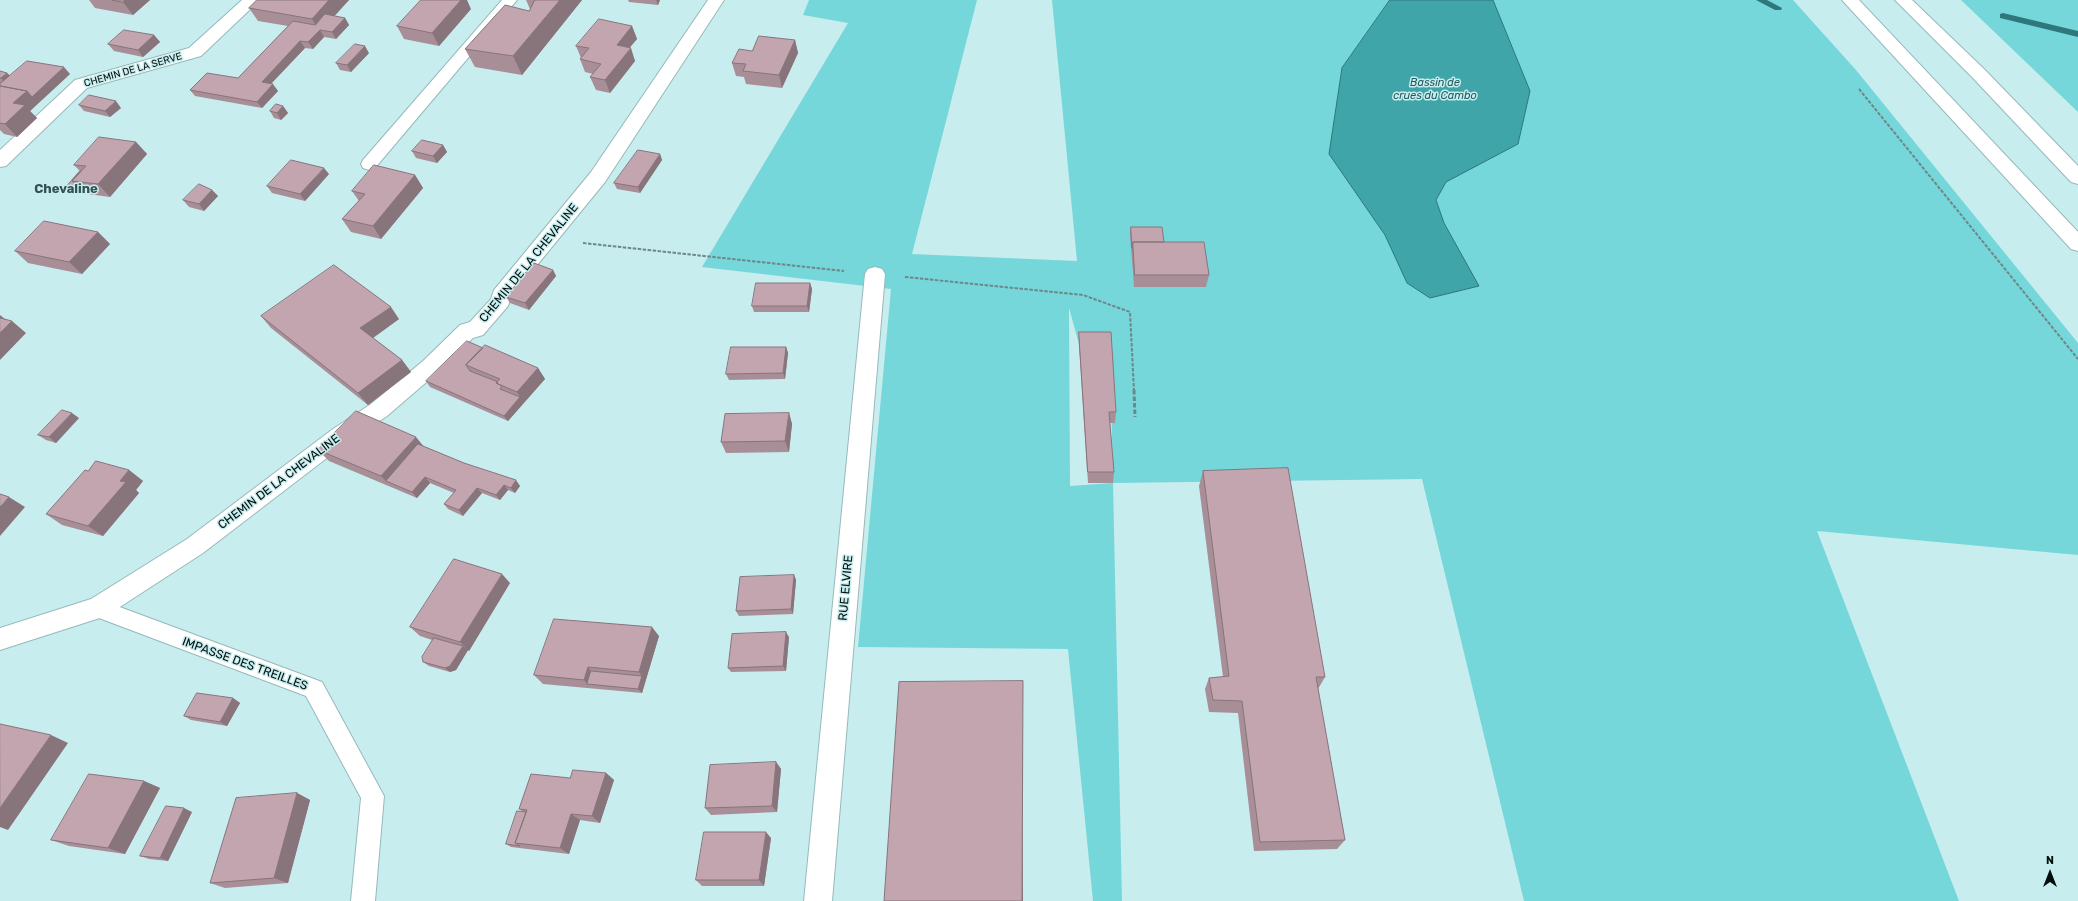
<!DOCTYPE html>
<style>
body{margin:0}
#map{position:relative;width:2078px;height:901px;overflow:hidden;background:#c8edee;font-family:Rubik,sans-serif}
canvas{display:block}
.north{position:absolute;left:2030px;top:853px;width:40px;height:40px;-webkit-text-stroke:3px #c8edee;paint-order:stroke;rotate:0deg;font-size:11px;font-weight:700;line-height:16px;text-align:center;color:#030f0f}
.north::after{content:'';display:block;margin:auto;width:14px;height:18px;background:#030f0f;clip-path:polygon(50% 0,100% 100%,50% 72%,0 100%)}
</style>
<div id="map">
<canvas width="2078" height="901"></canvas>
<div class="north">N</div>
</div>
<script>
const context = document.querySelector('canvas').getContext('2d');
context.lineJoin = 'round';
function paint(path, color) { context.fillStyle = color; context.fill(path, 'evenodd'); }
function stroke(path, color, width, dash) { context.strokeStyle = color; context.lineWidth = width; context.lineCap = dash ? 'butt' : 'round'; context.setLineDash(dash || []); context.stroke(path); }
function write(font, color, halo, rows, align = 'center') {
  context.font = font + ' Rubik,sans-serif'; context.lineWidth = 3; context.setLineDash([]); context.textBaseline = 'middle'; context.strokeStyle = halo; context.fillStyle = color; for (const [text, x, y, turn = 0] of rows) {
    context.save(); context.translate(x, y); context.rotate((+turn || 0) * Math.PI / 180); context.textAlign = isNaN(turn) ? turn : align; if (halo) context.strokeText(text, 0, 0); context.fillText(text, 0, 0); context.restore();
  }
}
const green = new Path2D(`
 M809,0H977L912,254L1077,261L1052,0H1793L1856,70L2078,343V555L1817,531L1959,901H1524L1422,479L1113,483L1122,901H1093L1068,649L858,647L891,289L702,267L848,23L803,15ZM1069,308L1079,344H1110L1113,483L1070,486Z
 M1961,0H2078V112Z`);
const water = new Path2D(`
 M1390,0H1493L1530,91L1518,144L1446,182L1436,200L1444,223L1479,286L1430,298L1407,283L1385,235L1329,154L1342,68Z`);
const stream = new Path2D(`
 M1756,0H1767L1782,8L1781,10H1775Z
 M2003,13L2078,31V37L2000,18V14Z`);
const pathFar1 = new Path2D(`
 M1859,89L2078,359
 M583,243L844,271
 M905,277L1083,295L1130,312L1134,391`);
const path = new Path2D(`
 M1134,390L1135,417`);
const service = new Path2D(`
 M502,0H517L375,168L369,170L363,168L361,164L363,160Z
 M98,599L322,682L384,796L375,901H351L361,798L306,696L91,615L88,608L91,601Z`);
const minor = new Path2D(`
 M242,0H260L201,56L87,88L6,166L0,167V150L75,80L189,48Z
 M708,0H724L605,182L511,297L508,306L483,335L473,338L437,373L387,416L349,441L203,553L106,616L0,650V628L91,599L187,539L333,429L371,404L423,361L460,325L470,322L491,299L494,290L591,172Z
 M875,267L882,269L885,274L832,901H804L865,274L868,269Z`);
const motorway = new Path2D(`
 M1842,0H1859L2078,232V251L2071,249Z
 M1895,0H1912L1984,69L2078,166V184L2071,182L1972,77Z`);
const wall = new Path2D(`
 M89,0H150L133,15L95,8Z
 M257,0H349L334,16L345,18L349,25L336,39L324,37L313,49L305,48L271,84L278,91L262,108L195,96L190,90L238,78L288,26L258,21L249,8Z
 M526,0H582L522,75L475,67L465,49L529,11L530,9Z
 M628,0H660L658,5L629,2Z
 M471,9L439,46L404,39L397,26Z
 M632,26L637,39L629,48L635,61L610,93L596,90L590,77L593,74L585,72L580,59L581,58L576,46Z
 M154,35L160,42L143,57L114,51L108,44Z
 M795,40L798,53L782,88L746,84L744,77L736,76L732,63L752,51Z
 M369,53L351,72L340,70L336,63Z
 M0,71L7,73L10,76L70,74L30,111L37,118L17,137L4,134L0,130V84H1H0Z
 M79,105L121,108L110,117L84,111Z
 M283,106L288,113L281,120L274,118L270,111Z
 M136,142L147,154L110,197L73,192L67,186L80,171L74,165Z
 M443,145L447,152L437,163L416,158L412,151Z
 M660,154L662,160L640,193L617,189L614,183Z
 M329,174L305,201L272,193L267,186Z
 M415,175L423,188L381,239L351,232L342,219L359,201L352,191Z
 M212,190L218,196L204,211L189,207L183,200Z
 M1131,227L1164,242L1209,275L1206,287H1134L1130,234Z
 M98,232L110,244L82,274L28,263L15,251Z
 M553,270L556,276L529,310L510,303L506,297Z
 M810,283L812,289L809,312H754L752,306Z
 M261,316L399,319L373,338L402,360L411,372L368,405L271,328Z
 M1079,332L1116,412L1115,423H1110L1114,472L1113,483H1088L1079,344Z
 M786,347L788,353L785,379L729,380L726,374Z
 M483,348L538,368L545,379L508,421L430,387L426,381Z
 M789,413L792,424L789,452L726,453L721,442Z
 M79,418L56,443L46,440L38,435Z
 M425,447L520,486L515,493L508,490L500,500L482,493L463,516L448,509L444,504L454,493L430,483L417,498L329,461L318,450Z
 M129,470L143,481L136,490L139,493L103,536L62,525L46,514L88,471Z
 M1203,471L1325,677L1318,689L1345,840L1337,849L1254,851L1238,713L1209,712L1205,689L1209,678L1223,677L1199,486Z
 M794,575L796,580L793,614L739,616L736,611Z
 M510,583L469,651L468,650L456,670L450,672L429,666L423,662L432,640L420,636L410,627Z
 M659,636L642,693L543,684L534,675Z
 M789,637L786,671L731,672L728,668Z
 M233,698L240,703L227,726L191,720L184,716Z
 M776,762L781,769L777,812L711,815L705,808Z
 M606,773L614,780L600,823L580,820L569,854L511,847L506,844L523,812L519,809L570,778Z
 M144,781L160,788L125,854L69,846L51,840Z
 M297,793L310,800L288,883L225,888L210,883Z
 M192,812L168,861L149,859L140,856Z
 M771,838L764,886H702L696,880Z`);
const shadedWall = new Path2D(`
 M125,0H150L133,15L123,2Z
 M329,0H349L321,31L320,30L324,37L313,49L308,42L319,31L312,19Z
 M461,0H467L471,9L439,46L432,33Z
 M560,0H582L522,75L513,56Z
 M656,0H660L658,5Z
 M345,18L349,25L336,39L332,32Z
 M632,26L637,39L621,58L617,45Z
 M154,35L160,42L143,57L138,50Z
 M795,40L798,53L782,88L779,75Z
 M300,41L305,48L266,89L262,82Z
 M365,46L369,53L351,72L347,65Z
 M631,48L635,61L610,93L605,80Z
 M64,67L70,74L30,111L37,118L17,137L5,124L13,103L27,91Z
 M7,73L14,79L7,85L1,78Z
 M273,84L278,91L262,108L257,102Z
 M116,101L121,108L110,117L105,111Z
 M283,106L288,113L281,120L277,113Z
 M136,142L147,154L110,197L98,184Z
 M443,145L447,152L437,163L433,156Z
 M660,154L662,160L640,193L638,187Z
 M324,168L329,174L305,201L300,194Z
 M415,175L423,188L381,239L373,226Z
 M212,190L218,196L204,211L199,204Z
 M98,232L110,244L82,274L69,262Z
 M553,270L556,276L529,310L525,303Z
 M810,283L812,289L809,312L807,306Z
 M391,307L399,319L370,340L360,328Z
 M0,315L10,323L12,321L26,333L0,360Z
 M786,347L788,353L785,379L783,373Z
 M402,360L411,372L368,405L358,393Z
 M538,368L545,379L508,421L504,416L520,397L517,392Z
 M72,413L79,418L56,443L49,437Z
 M789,413L792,424L789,452L785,441Z
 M416,437L425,448L386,481L381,476Z
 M129,470L143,481L136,490L139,493L103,536L88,526L120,481Z
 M425,477L430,483L417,498L412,492Z
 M516,480L520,486L515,493L511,488Z
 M504,485L508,490L500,500L496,495Z
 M477,488L482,493L463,516L459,510Z
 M9,497L25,507L0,536V507Z
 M502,574L510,583L469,651L460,642Z
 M794,575L796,580L793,614L791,609Z
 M652,627L659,636L642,693L638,689L642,676L639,672Z
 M786,632L789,637L786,671L783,666Z
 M463,646L468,650L456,670L450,672L445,668Z
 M588,667L595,676L587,684L584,680Z
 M1023,681V901H1022Z
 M233,698L240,703L227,726L220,722Z
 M51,735L68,743L8,830L0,827V808Z
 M776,762L781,769L777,812L772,806Z
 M606,773L614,780L600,823L592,816Z
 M144,781L160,788L125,854L108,848Z
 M297,793L310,800L288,883L274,878Z
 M184,808L192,812L168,861L160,858Z
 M571,814L580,820L569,854L560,848Z
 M766,832L771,838L764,886L759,880Z`);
const building = new Path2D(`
 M112,0H125L123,2Z
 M257,0H329L312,19L249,8Z
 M421,0H461L432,33L397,26Z
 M535,0H560L513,56L465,49L505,5L529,11Z
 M325,14L345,18L332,32L320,30L308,42L300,41L262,82L273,84L257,102L190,90L207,73L238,78L293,21L315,25Z
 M599,19L632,26L617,45L631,48L605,80L590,77L601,64L580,59L589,48L576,46Z
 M124,30L154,35L138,50L108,44Z
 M759,36L795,40L779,75L743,71L746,64L732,63L739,49L752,51Z
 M355,44L365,46L347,65L336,63Z
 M27,61L64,67L32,97L27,91L0,86V84Z
 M0,71L7,73L1,78H0Z
 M0,86L27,91L13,103L25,105L5,124L0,123Z
 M89,95L116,101L105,111L79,105Z
 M276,104L283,106L277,113L270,111Z
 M99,137L136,142L98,184L72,181L86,166L74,165Z
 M422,140L443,145L433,156L412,151Z
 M638,150L660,154L638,187L614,183Z
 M291,160L324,168L300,194L267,186Z
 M374,165L415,175L373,226L342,219L365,194L352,191Z
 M80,171H81L72,181L78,187L67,186Z
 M199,184L212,190L199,204L183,200Z
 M44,221L98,232L69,262L15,251Z
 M1131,227H1162L1164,242H1133L1132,248Z
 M1133,242H1204L1209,275H1135Z
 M534,263L553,270L525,303L506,297Z
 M334,265L391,307L360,328L402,360L358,393L261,316Z
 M756,283H810L807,306H752Z
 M0,318L12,321L0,333Z
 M1079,332H1111L1116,412H1109L1114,472H1088Z
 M467,341L483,348L466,365L470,371L498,382L496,383L502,386L500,389L520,397L504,416L426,381Z
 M485,345L538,368L517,392L496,383L500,379L466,365Z
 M731,347H786L783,373L726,374Z
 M62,410L72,413L49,437L38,435Z
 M356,411L416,437L381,476L318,450Z
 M789,413L785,441L721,442L725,414Z
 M418,444L464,463L516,480L511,488L504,485L496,495L477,488L459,510L444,504L456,490L425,477L412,492L386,481Z
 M96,461L129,470L120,481L126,482L88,526L46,514L85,470L88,471Z
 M1288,468L1325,677H1316L1345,840L1260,842L1242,701L1213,700L1209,678L1229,676L1203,471Z
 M0,494L9,497L0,507Z
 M454,559L502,574L460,642L410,627Z
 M794,575L791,609L736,611L740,577Z
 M554,619L652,627L639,672L588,667L584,680L534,675Z
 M786,632L783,666L728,668L732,634Z
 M434,638L463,646L450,666L445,668L423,662L422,657Z
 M591,671L642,676L638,689L587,684Z
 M1023,681L1022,901H884L899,682Z
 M197,693L233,698L220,722L184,716Z
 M0,724L51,735L0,808Z
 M776,762L772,806L705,808L710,765Z
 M573,770L606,773L592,816L571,814L560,848L515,843L527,810L519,809L531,774L570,778Z
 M89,774L144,781L108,848L51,840Z
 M297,793L274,878L210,883L236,798Z
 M166,806L184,808L160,858L140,856Z
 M517,811L526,812L515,843L520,846L506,844Z
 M704,832H766L759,880H696Z`);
const farStreetnames = [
 ["CHEMIN DE LA SERVE",133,70,-16]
];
const farWaternames = [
 ["Bassin de",1435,83],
 ["crues du Cambo",1435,96]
];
const streetNames = [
 ["CHEMIN DE LA CHEVALINE",529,263,-51],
 ["CHEMIN DE LA CHEVALINE",279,482,-37],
 ["RUE ELVIRE",846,588,-85],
 ["IMPASSE DES TREILLES",245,664,20]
];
const neighbourhoodNames = [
 ["Chevaline",66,189]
];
paint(green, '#76d7db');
paint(water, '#40a5a9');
stroke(water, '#2e787b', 1);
paint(stream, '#2e787b');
stroke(service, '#96b9ba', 2);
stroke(minor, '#96b9ba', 2);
stroke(motorway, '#96b9ba', 2);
stroke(pathFar1, '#6e8788', 2, [3.5, 1.5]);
stroke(path, '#6e8788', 3, [4.5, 2]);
paint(service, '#fff');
paint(minor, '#fff');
paint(motorway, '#fff');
paint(wall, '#a88e97');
paint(shadedWall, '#88747b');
paint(building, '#c3a5b0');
stroke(building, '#88747b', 1);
write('10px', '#030f0f', '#c8edee', farStreetnames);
write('italic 11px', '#225a5d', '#c8edee', farWaternames);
write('12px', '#030f0f', '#c8edee', streetNames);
write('bold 13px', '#325253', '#c8edee', neighbourhoodNames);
</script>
